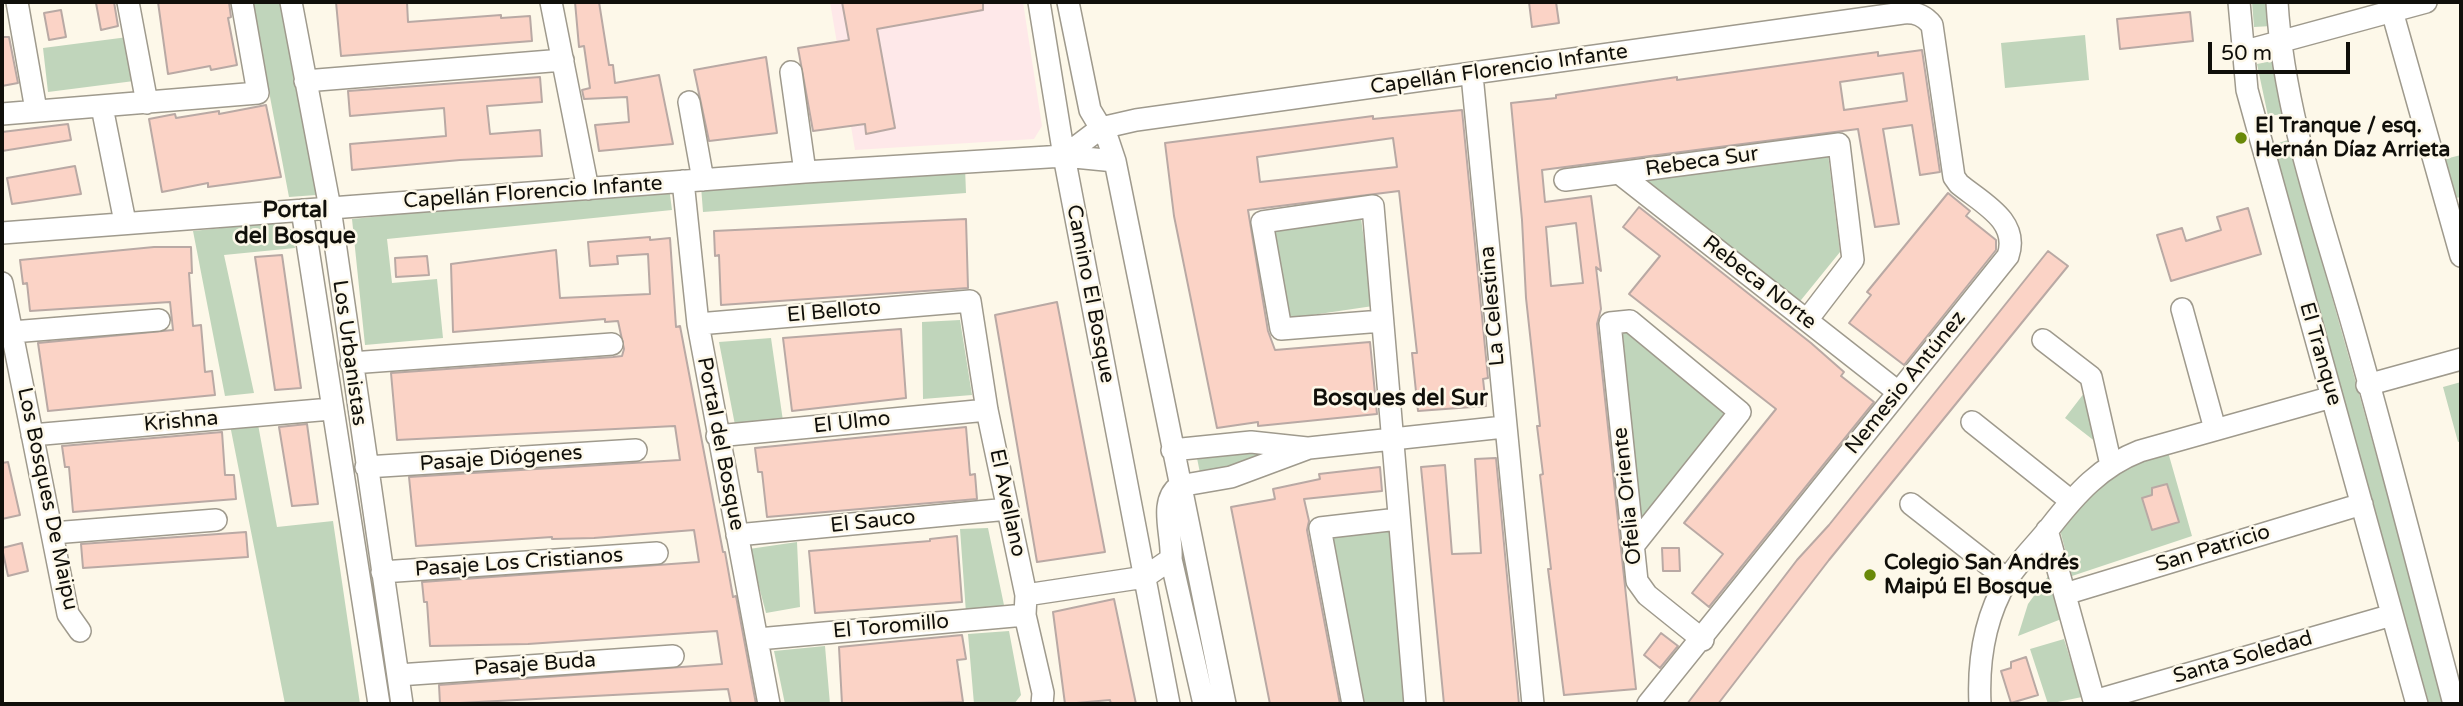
<!DOCTYPE html>
<meta charset="utf-8">
<style>
body{margin:0}
#map{position:relative;width:2463px;height:706px;overflow:hidden;background:#fdf8e9;font-family:"Varela Round",sans-serif}
canvas{display:block}
.frame{position:absolute;inset:0;border:4px solid #100f0a;pointer-events:none}
.scale{position:absolute;left:2208px;top:42px;width:142px;height:32px;box-sizing:border-box;border:4px solid #100f0a;border-top:0;padding-left:9px;font-size:21px;line-height:24px;white-space:nowrap;color:#100f0a;-webkit-text-stroke:5px #fdf8e9;paint-order:stroke}
</style>
<div id="map">
<canvas width="2463" height="706"></canvas>
<div class="frame"></div>
<div class="scale">50 m</div>
</div>
<script>
const context = document.querySelector('canvas').getContext('2d');
context.lineJoin = 'round';
function paint(path, color) { context.fillStyle = color; context.fill(path, 'evenodd'); }
function stroke(path, color, width, dash) { context.strokeStyle = color; context.lineWidth = width; context.lineCap = dash ? 'butt' : 'round'; context.setLineDash(dash || []); context.stroke(path); }
function write(font, color, halo, rows, align = 'center') {
  context.font = font + ' "Varela Round",sans-serif'; context.lineWidth = 5; context.setLineDash([]); context.textBaseline = 'middle'; context.strokeStyle = halo; context.fillStyle = color; for (const [text, x, y, turn = 0] of rows) {
    context.save(); context.translate(x, y); context.rotate((+turn || 0) * Math.PI / 180); context.textAlign = isNaN(turn) ? turn : align; if (halo) context.strokeText(text, 0, 0); context.fillText(text, 0, 0); context.restore();
  }
}
const commercial = new Path2D(`
 M830,2H1023L1042,126L1034,139L855,150Z`);
const green = new Path2D(`
 M252,2H281L316,195L289,197Z
 M2252,2H2270L2272,26L2254,27Z
 M2085,35L2089,80L2005,88L2001,43Z
 M128,37L134,81L48,92L43,48Z
 M2272,61L2283,114L2268,116L2257,64Z
 M2288,140L2446,704H2429L2272,145Z
 M1828,154L1840,252L1797,305L1638,179Z
 M2461,155V197L2456,198L2445,159Z
 M965,167L966,193L703,212L701,186Z
 M669,187L672,210L387,239L392,283L437,279L443,338L365,345L352,219Z
 M1361,218L1373,306L1285,319L1272,230Z
 M279,222L292,230L295,248L224,255L254,393L225,396L193,231Z
 M960,320L972,395L923,399L922,322Z
 M1622,325L1730,410L1640,521Z
 M771,338L783,421L735,425L719,342Z
 M2461,382V441L2458,442L2443,387Z
 M2088,388L2101,446L2065,418Z
 M257,419L277,527L333,521L360,704H285L230,425Z
 M1283,449L1201,478L1196,453Z
 M2168,452L2192,536L2072,576L2060,530C2097,485 2110,469 2168,452Z
 M1390,527L1406,704H1363L1332,532Z
 M988,528L1005,610L966,613L960,529Z
 M797,542L800,607L766,613L749,549Z
 M2049,575L2064,618L2018,636L2028,604Z
 M1009,631L1021,695L1014,704H974L968,634Z
 M2064,639L2082,697L2048,704L2030,649Z
 M825,646L830,704H785L774,651Z`);
const building = new Path2D(`
 M114,2L118,26L101,30L96,3Z
 M158,2H229L231,17L228,18L237,65L211,70L210,66L168,74Z
 M336,2H407L408,22L501,15V18L530,16L532,41L341,56Z
 M575,2H599L609,65H613L615,83L659,75L673,144L599,151L595,125L629,122L627,97L584,99L582,90L590,88L584,46L579,47Z
 M842,2H983V10L877,29L895,128L866,134L865,124L813,131L798,48L849,40Z
 M1529,2H1556L1559,23L1532,27Z
 M61,10L66,37L49,40L44,13Z
 M2190,12L2193,41L2120,49L2117,19Z
 M2,37H9L18,83L2,86Z
 M1922,50L1940,172L1920,175L1912,125L1883,129L1899,224L1875,227L1858,129L1542,170L1545,202L1591,196L1601,271L1596,267L1601,309L1597,324L1636,689L1564,695L1548,569H1551L1540,475L1543,474L1537,426H1540L1526,298L1522,220L1511,103L1556,98V95L1677,77V80L1878,52V56ZM1903,73L1907,101L1844,110L1840,82ZM1576,223L1583,283L1551,286L1546,227Z
 M766,57L777,133L709,141L694,70Z
 M540,77L542,102L487,106L490,134L540,130L542,156L460,160L352,170L350,144L446,136L444,108L350,116L348,91Z
 M266,105L281,177L208,187V183L162,192L149,119L175,114L176,118L219,111V114Z
 M1462,110L1488,378L1483,379L1486,406L1418,411L1412,353H1417L1399,191L1248,210L1268,331L1275,350L1370,342L1377,414L1258,426V422L1217,428L1174,216L1165,143L1373,116V119ZM1393,138L1397,167L1260,182L1257,157Z
 M68,124L71,140L2,151V132Z
 M75,166L81,194L12,204L7,178Z
 M1948,193L1970,211L1966,216L1996,240V250L1904,365L1849,323L1871,295L1867,292Z
 M1639,207L1811,343L1844,372L1841,376L1874,402L1709,607L1692,593L1723,554L1684,523L1776,409L1629,294L1660,256L1623,227Z
 M2248,208L2261,254L2171,281L2157,235L2182,228L2186,241L2221,230L2217,217Z
 M966,219L968,288L721,305L719,255L715,256L714,231Z
 M650,237V240L670,238L676,327L680,326L723,552H725L733,597L736,596L756,704H731L728,689L440,704L439,685L722,664L717,631L528,644L430,646L427,602H424L422,582L699,562L694,530L594,538L552,539V537L416,546L409,477L680,460L675,426L397,440L391,373L613,357L622,356L624,349L618,321L605,322V319L453,332L451,264L556,250L560,298L650,294L648,254L617,256L618,264L590,266L588,242Z
 M154,247H191L192,273H189L193,326L201,325L205,372L212,371L215,395L48,411L38,343L173,330L170,302L30,311L27,283L23,284L20,260Z
 M2048,251L2068,266L2050,288L1829,560L1718,704H1687L1797,560L1829,525Z
 M282,255L301,388L275,390L255,257Z
 M427,256L429,275L396,277L395,258Z
 M1057,302L1105,552L1037,562L995,315Z
 M901,329L906,398L792,411L783,338Z
 M307,424L318,504L292,506L279,427Z
 M966,427L970,475L975,474L977,499L767,517L762,472H758L755,448Z
 M222,432L225,475H234L236,499L73,512L69,467H65L62,446Z
 M1496,458L1519,704H1444L1421,467L1445,465L1452,554L1481,553L1475,459Z
 M8,462L20,515L2,519V463Z
 M1380,467L1382,491L1304,499L1309,521L1307,530L1340,704H1270L1231,507L1275,499L1273,489L1320,479L1319,474Z
 M2167,484L2179,522L2152,530L2142,498L2152,495V488Z
 M246,532L248,557L83,568L81,544Z
 M957,536L962,602L815,613L809,551L930,541V539Z
 M22,543L28,571L8,576L2,548Z
 M1662,548H1679L1680,571H1663Z
 M1114,599L1136,704H1111L1110,700L1065,704L1053,612Z
 M1661,633L1678,646L1660,668L1644,655Z
 M962,635L966,659L957,660L963,702L842,704L839,647Z
 M2026,657L2038,695L2011,703L2001,671L2011,668V662Z`);
const minor = new Path2D(`
 M17,2L36,110
 M128,2L147,103
 M291,2L330,208L402,704
 M551,2L588,189
 M1039,2L1064,156L1169,704
 M1068,2L1090,110L1108,140L1115,161L1225,704
 M2239,2L2247,90L2417,704
 M2277,2C2284,118 2326,229 2357,341C2391,461 2422,583 2454,704
 M2392,11L2461,256
 M2242,52L2426,2
 M791,72L805,172
 M1472,75L1533,704
 M305,81L563,60
 M689,102L703,180
 M102,107L125,222
 M2,114L258,93L242,2
 M1064,156L1101,128L1136,120L1903,13C1915,12 1924,15 1932,25L1954,177L1959,184C1982,203 2020,221 2008,256L1648,704
 M1619,173L1898,392
 M1565,180L1839,144L1853,260L1807,320
 M683,181L698,324L769,704
 M302,210L379,704
 M2,233L805,172L1064,156L1115,161
 M2,283L68,614L80,631
 M2182,309L2215,429
 M1382,321L1281,329L1262,222L1373,206L1415,704
 M698,324L970,301L987,410L1026,595L1025,615L1043,693L1042,704
 M12,332L159,320
 M2043,340L2091,377L2111,465
 M351,363L612,344
 M2367,385L2461,359
 M1972,422L2071,501
 M32,435L331,409
 M717,436L987,410
 M1172,450L1251,442L1307,448
 M366,467L636,450
 M1179,486L1231,477L1309,448L1504,427
 M1911,504L2008,580
 M2047,530L2095,704
 M53,533L216,520
 M737,535L1008,509
 M1634,545L1740,412L1630,321L1610,323L1637,581L1647,595L1703,640
 M1171,559L1204,704
 M382,572L657,553
 M2065,594L2362,504
 M1026,595L1145,577L1171,559C1173,535 1158,502 1179,486
 M758,639L1025,615
 M398,675L673,656
 M2094,701L2392,615
 M1353,704L1320,528L1398,519
 M1980,704C1978,662 1985,617 2007,580C2019,561 2037,544 2051,526C2076,494 2101,466 2140,451L2332,397`);
const markers = [
 [2241,138,7,"#698908"],
 [1870,575,7,"#698908"]
];
const streetNames = [
 ["Capellán Florencio Infante",1499,70,-8],
 ["Rebeca Sur",1702,162,-8],
 ["Capellán Florencio Infante",533,193,-4],
 ["Rebeca Norte",1759,283,38],
 ["Camino El Bosque",1090,294,79],
 ["La Celestina",1493,306,-95],
 ["El Belloto",834,312,-5],
 ["Los Urbanistas",349,353,82],
 ["El Tranque",2320,354,74],
 ["Nemesio Antúnez",1906,383,-51],
 ["Krishna",181,422,-5],
 ["El Ulmo",852,423,-6],
 ["Portal del Bosque",720,444,79],
 ["Pasaje Diógenes",501,459,-4],
 ["Ofelia Oriente",1628,496,-96],
 ["Los Bosques De Maipu",47,499,78],
 ["El Avellano",1007,503,78],
 ["El Sauco",873,522,-6],
 ["San Patricio",2213,549,-17],
 ["Pasaje Los Cristianos",519,563,-4],
 ["El Toromillo",891,627,-5],
 ["Santa Soledad",2243,658,-16],
 ["Pasaje Buda",535,665,-4]
];
const poiNames = [
 ["El Tranque / esq.",2255,126],
 ["Hernán Díaz Arrieta",2255,150],
 ["Colegio San Andrés",1884,563],
 ["Maipú El Bosque",1884,587]
];
const neighbourhoodNames = [
 ["Portal",295,211],
 ["del Bosque",295,237],
 ["Bosques del Sur",1400,399]
];
paint(commercial, '#fee8e9');
paint(green, '#c0d5bb');
paint(building, '#fbd3c6');
stroke(building, '#b9a9a4', 2);
stroke(minor, '#9f9a8d', 24);
stroke(minor, '#fff', 21);
for (const [x, y, r, color] of markers) { const dot = new Path2D(); dot.arc(x, y, r, 0, 2 * Math.PI); context.fillStyle = color; context.fill(dot); stroke(dot, '#fdf8e9', 2.5); }
write('21px', '#100f0a', '#fdf8e9', streetNames);
write('bold 21px', '#100f0a', '#fdf8e9', poiNames, 'left');
write('bold 23px', '#100f0a', '#fdf8e9', neighbourhoodNames);
</script>
